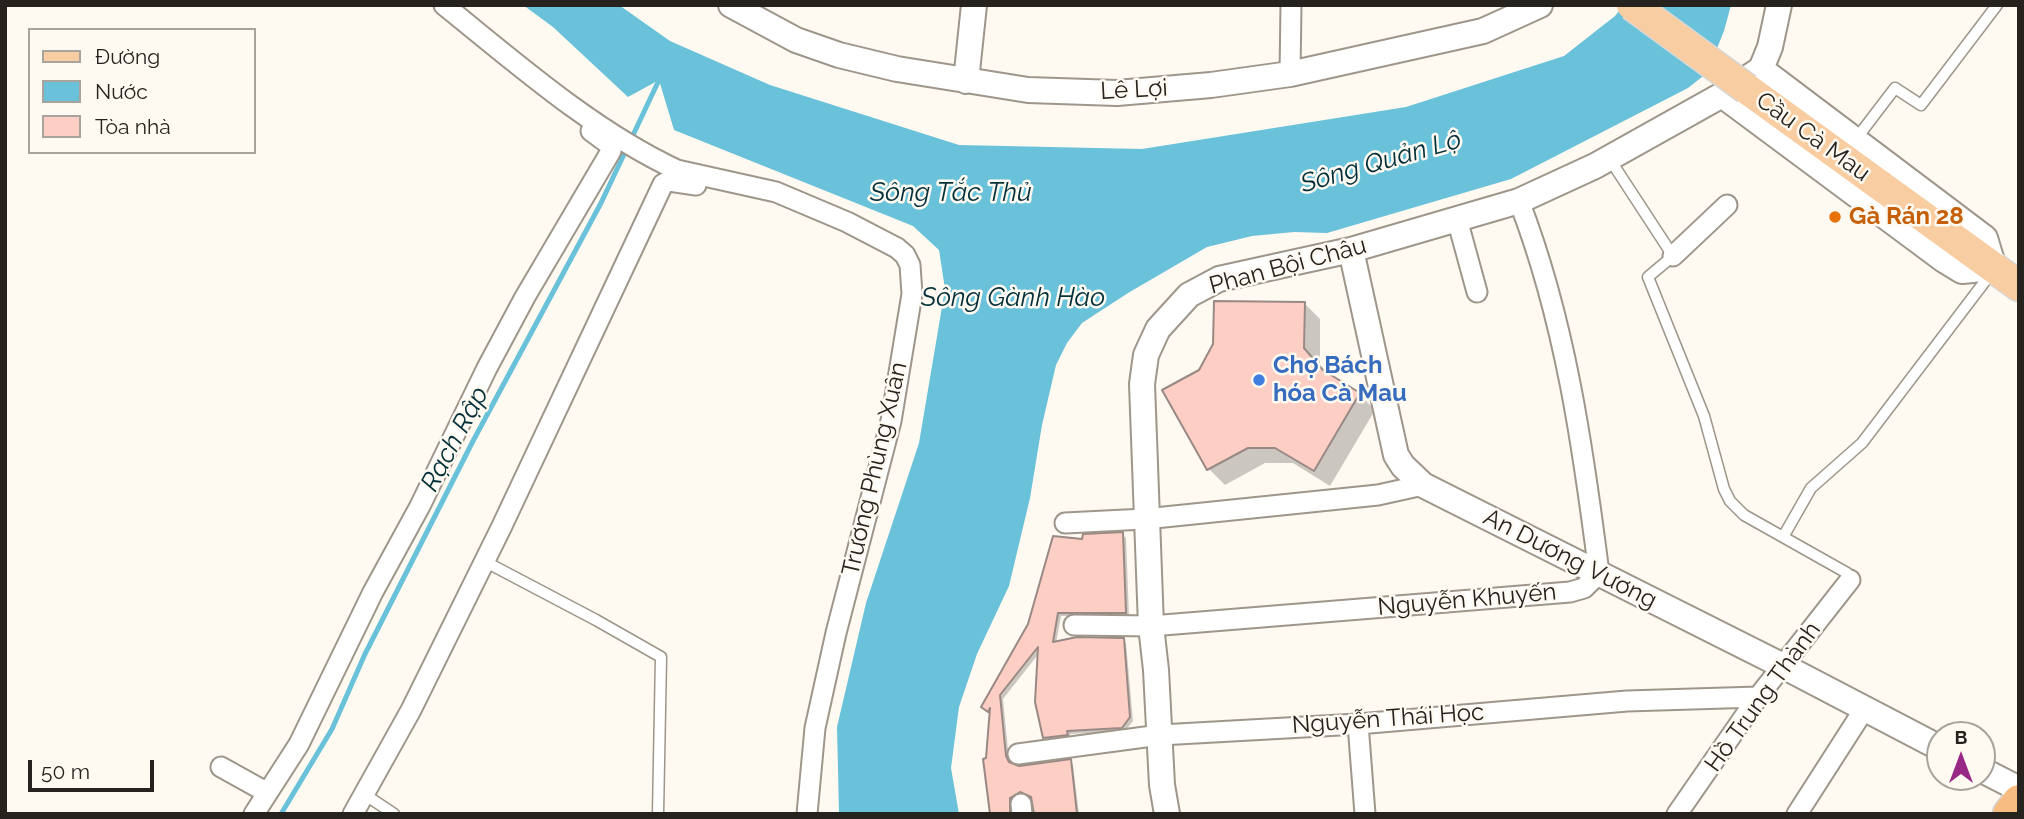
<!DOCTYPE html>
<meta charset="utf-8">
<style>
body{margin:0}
#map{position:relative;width:2024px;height:819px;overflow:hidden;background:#fef9f1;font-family:Raleway,sans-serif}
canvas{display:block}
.frame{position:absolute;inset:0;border:7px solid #26231e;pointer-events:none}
.legend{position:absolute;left:28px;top:28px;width:228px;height:126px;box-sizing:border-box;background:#fef9f1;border:2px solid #a8a39d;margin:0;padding:9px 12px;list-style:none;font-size:21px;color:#26231e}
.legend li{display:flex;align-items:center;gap:14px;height:35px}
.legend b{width:35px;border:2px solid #a8a39d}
.north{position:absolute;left:1926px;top:721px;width:70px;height:70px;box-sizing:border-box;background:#fef9f1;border:2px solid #a8a39d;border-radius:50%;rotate:0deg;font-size:19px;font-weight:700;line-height:28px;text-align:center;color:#26231e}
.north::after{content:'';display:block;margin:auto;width:24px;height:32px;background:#992785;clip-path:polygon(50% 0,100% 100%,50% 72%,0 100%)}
.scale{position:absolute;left:28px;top:760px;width:126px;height:32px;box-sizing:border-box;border:4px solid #26231e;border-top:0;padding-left:9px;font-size:21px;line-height:24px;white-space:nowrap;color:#26231e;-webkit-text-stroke:5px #fef9f1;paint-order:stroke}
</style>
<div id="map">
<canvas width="2024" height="819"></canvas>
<div class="frame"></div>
<ul class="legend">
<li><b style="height:9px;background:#f8cda1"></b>Đường</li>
<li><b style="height:19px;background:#69c2d9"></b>Nước</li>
<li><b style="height:19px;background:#fdcec3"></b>Tòa nhà</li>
</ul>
<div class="north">B</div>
<div class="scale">50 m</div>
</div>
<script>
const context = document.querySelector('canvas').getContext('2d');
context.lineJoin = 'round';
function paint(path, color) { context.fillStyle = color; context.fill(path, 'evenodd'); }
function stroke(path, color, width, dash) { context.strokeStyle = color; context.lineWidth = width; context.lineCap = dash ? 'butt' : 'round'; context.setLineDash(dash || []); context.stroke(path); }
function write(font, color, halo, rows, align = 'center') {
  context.font = font + ' Raleway,sans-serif'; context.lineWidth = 5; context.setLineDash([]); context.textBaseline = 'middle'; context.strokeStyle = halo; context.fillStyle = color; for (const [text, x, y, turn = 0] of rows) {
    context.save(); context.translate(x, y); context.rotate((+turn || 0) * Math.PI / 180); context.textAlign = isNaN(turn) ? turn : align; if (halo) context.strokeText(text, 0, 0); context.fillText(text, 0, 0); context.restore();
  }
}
const water = new Path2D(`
 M523,5H619L670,41L770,85L959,145L1142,149L1406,107L1564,56L1615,16L1624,5H1731L1724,31L1707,73L1688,88L1511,179L1327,233L1294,232L1252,236L1207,247L1128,293L1082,323L1067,343L1056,365L1042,425L1030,498L1009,586L977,654L959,707L951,768L959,814H839L837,727L866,603L919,443L945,289L939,250L913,226L674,130L659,80L628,97L553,27Z`);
const shadow = new Path2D(`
 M1304,303L1320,319V365L1328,376L1359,394L1375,410L1330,486L1293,463H1265L1225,485L1209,469L1165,390L1200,371Z
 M1122,534L1126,538L1129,616H1061L1056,643L1123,640L1126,643L1133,721L1125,731L1070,734V738L1048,741L1044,737L1040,652L1003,699L1009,760L1011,765L1019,768L1070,761L1073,765L1079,814H1035V802L1031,796L1023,795L1012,803L1013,814H992L987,760L992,714L985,708L1084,540Z`);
const stream = new Path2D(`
 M281,814L332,729L365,654L473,441L601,203L659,80`);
const building = new Path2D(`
 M1214,301L1305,302L1304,348L1323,370L1360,393L1314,471L1275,448H1248L1207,470L1162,390L1199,370L1213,344Z
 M1123,532L1126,613H1058L1053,642L1077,637L1124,638L1130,717L1122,728L1067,731L1068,735L1043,738L1035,702L1038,647L1000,695L1006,756L1009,762L1019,766L1071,759L1077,814H1034L1031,797L1020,792L1010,798V814H990L983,759L986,758L990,708L988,712L981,707L1028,624L1053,536L1082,539L1083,534Z`);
const service = new Path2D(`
 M1856,139L1895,88L1921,105L1997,5
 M1609,158L1673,256L1648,277L1704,416L1724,489L1730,501L1744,515L1847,573L1850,580
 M1783,537L1811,488L1862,443L1992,272
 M484,561L596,620L661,657L658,814
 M364,794L394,814`);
const minor = new Path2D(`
 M444,5C516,63 593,131 677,170L776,192L847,222L897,248L905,255L910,265L912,294L891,421L836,633L815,728L807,814
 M1290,74L1291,5
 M1457,219L1477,292
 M1673,256L1727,205
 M1065,523L1145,519L1378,495L1423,485
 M1074,625L1151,626L1570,592L1584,588L1599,573C1583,447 1565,320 1519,201
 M1358,724L1365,814
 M1018,754L1160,735L1358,724L1627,701L1758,697
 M221,767L266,792
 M1021,804L1022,814
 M254,814L299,744L373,592L420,506L487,368L525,297L611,151L610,145L591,131
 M353,814L411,710L501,528L663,184L669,181L696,185
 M1677,814L1758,697L1850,580
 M1797,814L1865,708`);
const tertiary = new Path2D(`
 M731,5L796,40L839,55L897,69L1028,90L1117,93L1211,85L1290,74L1483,31L1540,5
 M966,81L974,5
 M1722,95L1944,260L1962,271L1994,268L1985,238L1761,69
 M1351,250L1396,455L1403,466L1423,485L1783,666L1940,748
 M1982,770L2019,789
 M1167,814L1162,785L1156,670L1151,626L1142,384L1146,355L1158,329L1189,295L1219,279L1351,250L1519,201L1595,166L1722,95L1761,69L1770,47L1779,5`);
const primary = new Path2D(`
 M1747,89L2019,286`);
const trunk = new Path2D(`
 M2009,814L2019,801`);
const primaryBridge = new Path2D(`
 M1632,5L1747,89`);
const markers = [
 [1835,217,7,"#e8710a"],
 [1259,380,7,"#3f7fe0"]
];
const streetNames = [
 ["Lê Lợi",1134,90,-3],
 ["Cầu Cà Mau",1813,137,36],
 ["Phan Bội Châu",1288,266,-15],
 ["Trương Phùng Xuân",875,469,-77],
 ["An Dương Vương",1570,559,27],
 ["Nguyễn Khuyến",1467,600,-5],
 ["Hồ Trung Thành",1763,697,-54],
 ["Nguyễn Thái Học",1388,719,-4]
];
const foodNames = [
 ["Gà Rán 28",1849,217]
];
const shopNames = [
 ["Chợ Bách",1273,366],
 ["hóa Cà Mau",1273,394]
];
const waterNames = [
 ["Sông Quản Lộ",1381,162,-16],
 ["Sông Tắc Thủ",951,193],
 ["Sông Gành Hào",1013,298],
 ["Rạch Rập",455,439,-62]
];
paint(water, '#69c2d9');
paint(shadow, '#0003');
stroke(stream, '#69c2d9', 5);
paint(building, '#fdcec3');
stroke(building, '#988985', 2);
stroke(service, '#9e968a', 13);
stroke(minor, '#9e968a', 23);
stroke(tertiary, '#9e968a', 28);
stroke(primary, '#d8d7d6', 33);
stroke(trunk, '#d8d7d6', 35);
stroke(service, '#fff', 10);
stroke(minor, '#fff', 19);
stroke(tertiary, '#fff', 24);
stroke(primary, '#f8cda1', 30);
stroke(trunk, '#f6bc82', 32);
stroke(primaryBridge, '#d8d7d6', 33, []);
stroke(primaryBridge, '#f8cda1', 30);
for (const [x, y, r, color] of markers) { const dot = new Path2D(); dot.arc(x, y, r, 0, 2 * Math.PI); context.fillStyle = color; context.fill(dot); stroke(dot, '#fef9f1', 2.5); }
write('24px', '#26231e', '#fef9f1', streetNames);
write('bold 24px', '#c56008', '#fef9f1', foodNames, 'left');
write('bold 24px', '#366cbe', '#fef9f1', shopNames, 'left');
write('italic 26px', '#022f39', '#fef9f1', waterNames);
</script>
